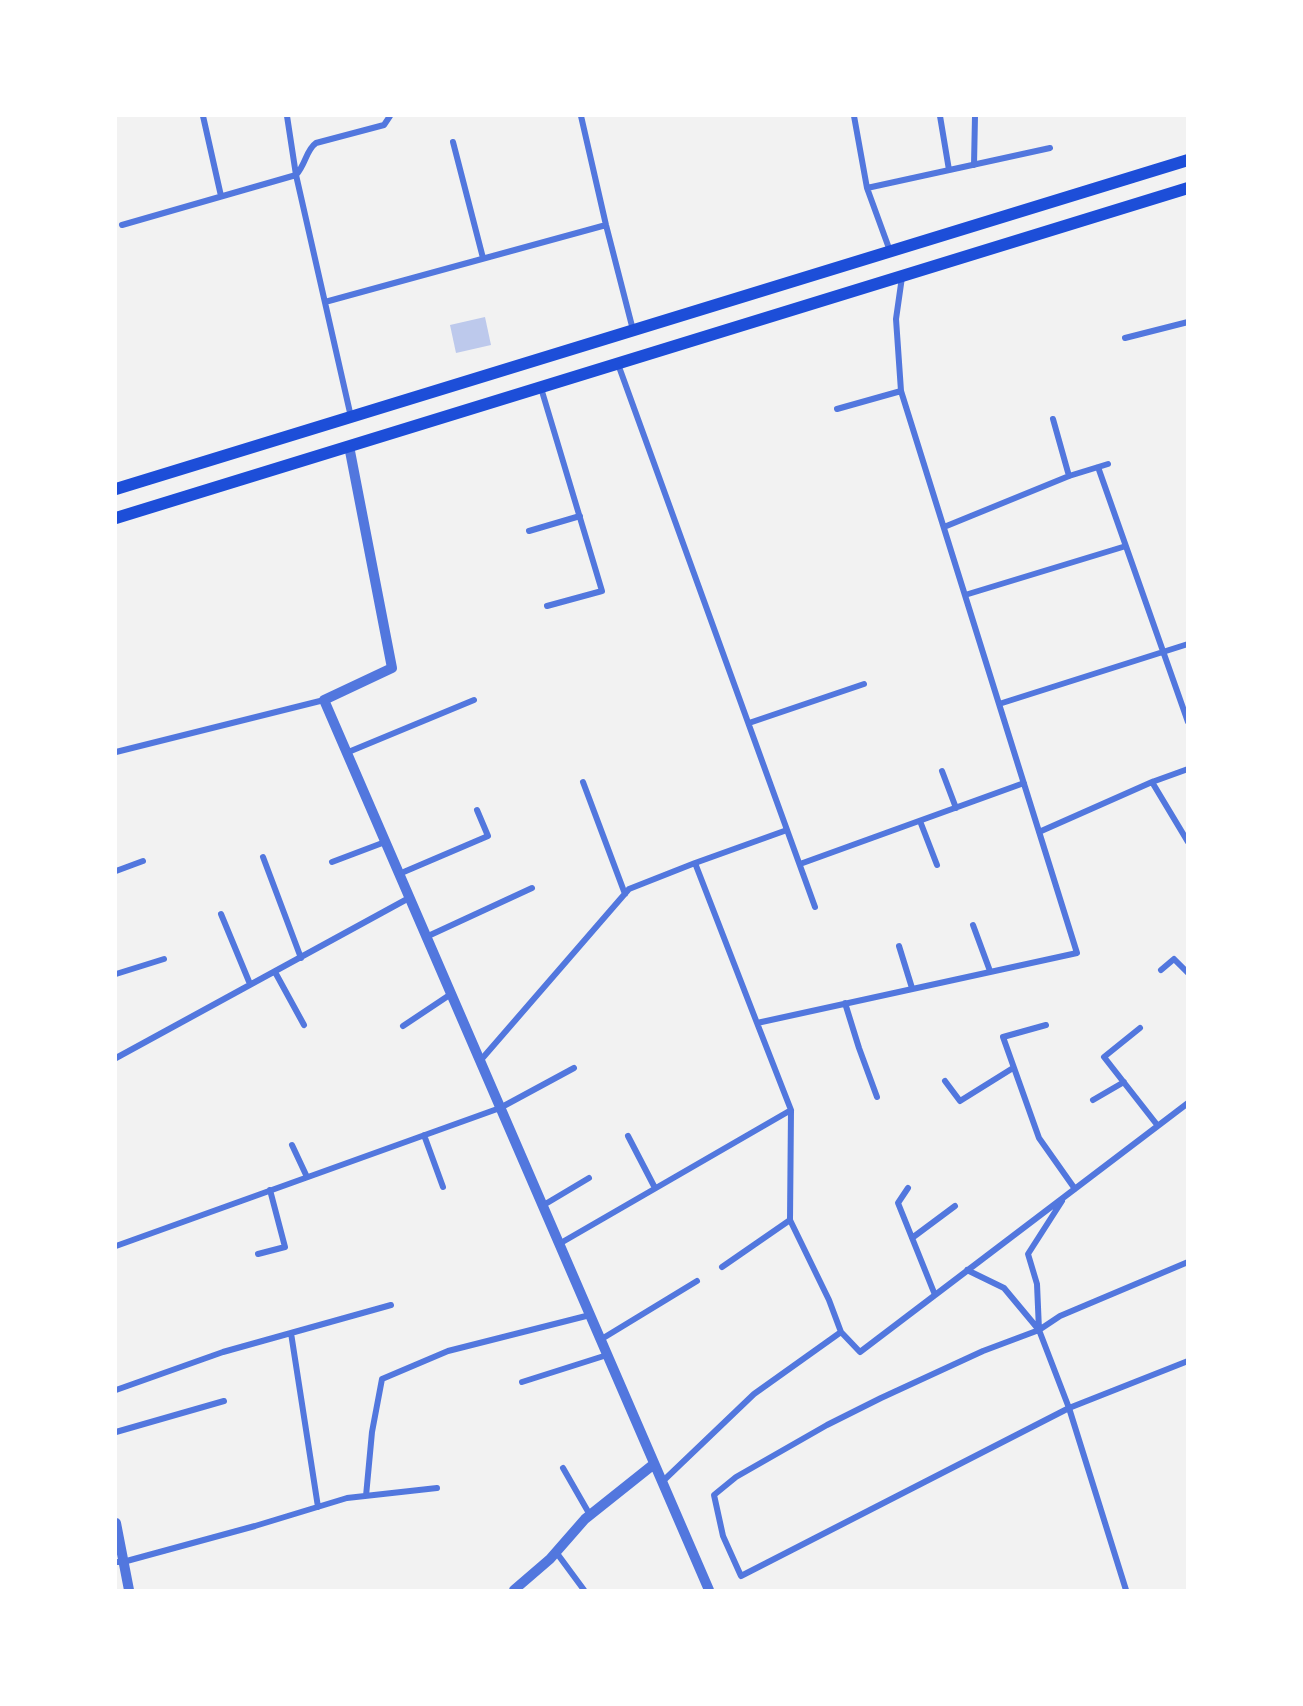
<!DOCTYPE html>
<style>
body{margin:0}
#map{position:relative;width:1303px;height:1706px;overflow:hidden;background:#f2f2f2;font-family:"Source Serif 4",serif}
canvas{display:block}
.frame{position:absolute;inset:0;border:117px solid #fff;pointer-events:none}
</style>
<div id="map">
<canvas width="1303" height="1706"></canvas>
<div class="frame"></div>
</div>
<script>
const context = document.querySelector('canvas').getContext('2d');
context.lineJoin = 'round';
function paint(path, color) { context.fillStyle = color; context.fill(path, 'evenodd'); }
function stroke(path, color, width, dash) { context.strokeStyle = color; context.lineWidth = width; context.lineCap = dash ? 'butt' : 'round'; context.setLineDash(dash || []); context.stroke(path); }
const building = new Path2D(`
 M485,317L491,345L456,353L450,325Z`);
const minor = new Path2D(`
 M203,116L221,196
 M287,116L296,175L351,417
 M581,116L606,225L633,330
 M854,116L867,188L890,251
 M940,116L949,170
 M453,142L483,258
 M974,165L975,116
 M867,188L1050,148
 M122,225L296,175C306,164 306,150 316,143L384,125L390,116
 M325,302L606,225
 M1125,338L1188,322
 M618,364L815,907
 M541,388L602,591L547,606
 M837,409L901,391
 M1053,419L1069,476
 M1098,467L1188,722
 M944,527L1069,476L1108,464
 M529,531L580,516
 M965,595L1126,546
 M999,704L1188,644
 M749,723L864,684
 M116,752L324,700
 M346,753L474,700
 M942,771L956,808
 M583,782L625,894
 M1152,782L1188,842
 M920,821L937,865
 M787,830L695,863L757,1023L1077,953L901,391L896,319L902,277
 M1039,832L1152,782L1188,769
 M263,857L301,958
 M332,862L385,842
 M800,864L1024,783
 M116,871L143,861
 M399,874L488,836L477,810
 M221,914L250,984
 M973,925L990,971
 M426,937L532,888
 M899,946L912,988
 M1161,970L1174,959L1188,973
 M275,972L304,1025
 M116,974L164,959
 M845,1003L859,1048L877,1097
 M757,1023L791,1110L790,1220L829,1300L841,1332
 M1046,1025L1003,1037L1039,1138L1075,1189
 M403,1026L451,994
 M1140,1028L1104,1057L1158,1126
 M116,1058L409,898
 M480,1061L629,889L695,863
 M945,1081L960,1101L1013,1068
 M1093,1100L1124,1082
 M424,1135L443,1187
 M628,1136L655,1188
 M292,1145L307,1177
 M908,1188L898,1203L935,1295
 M542,1206L589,1178
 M912,1238L955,1206
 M559,1244L791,1110
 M116,1246L500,1108L574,1068
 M258,1254L285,1247L270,1190
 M722,1267L790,1220
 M967,1270L1004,1288L1039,1330L1037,1284L1028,1254L1062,1201
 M1039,1330L1069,1408L1188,1361
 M291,1333L318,1507
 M600,1340L697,1281
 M522,1382L607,1355
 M116,1390L223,1352L391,1305
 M116,1432L224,1401
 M563,1468L590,1515
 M662,1482L754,1394L841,1332L860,1352L1188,1103
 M366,1496L372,1432L382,1379L448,1351L590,1315
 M556,1552L584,1590
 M116,1562H123L255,1526L347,1498L437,1488
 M1126,1590L1069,1408L741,1576L723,1536L714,1495L736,1477L827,1425L881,1398L983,1351L1039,1330L1060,1316L1188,1262`);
const tertiary = new Path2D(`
 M349,446L392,668L324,700L709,1590
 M116,1523L129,1590
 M514,1590L550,1559L585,1519L654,1464`);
const secondary = new Path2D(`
 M116,489L1188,160
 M116,518L1188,188`);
paint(building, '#bdc9ec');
stroke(minor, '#5277de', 6);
stroke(tertiary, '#5277de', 10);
stroke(secondary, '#1d4ed8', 12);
</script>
